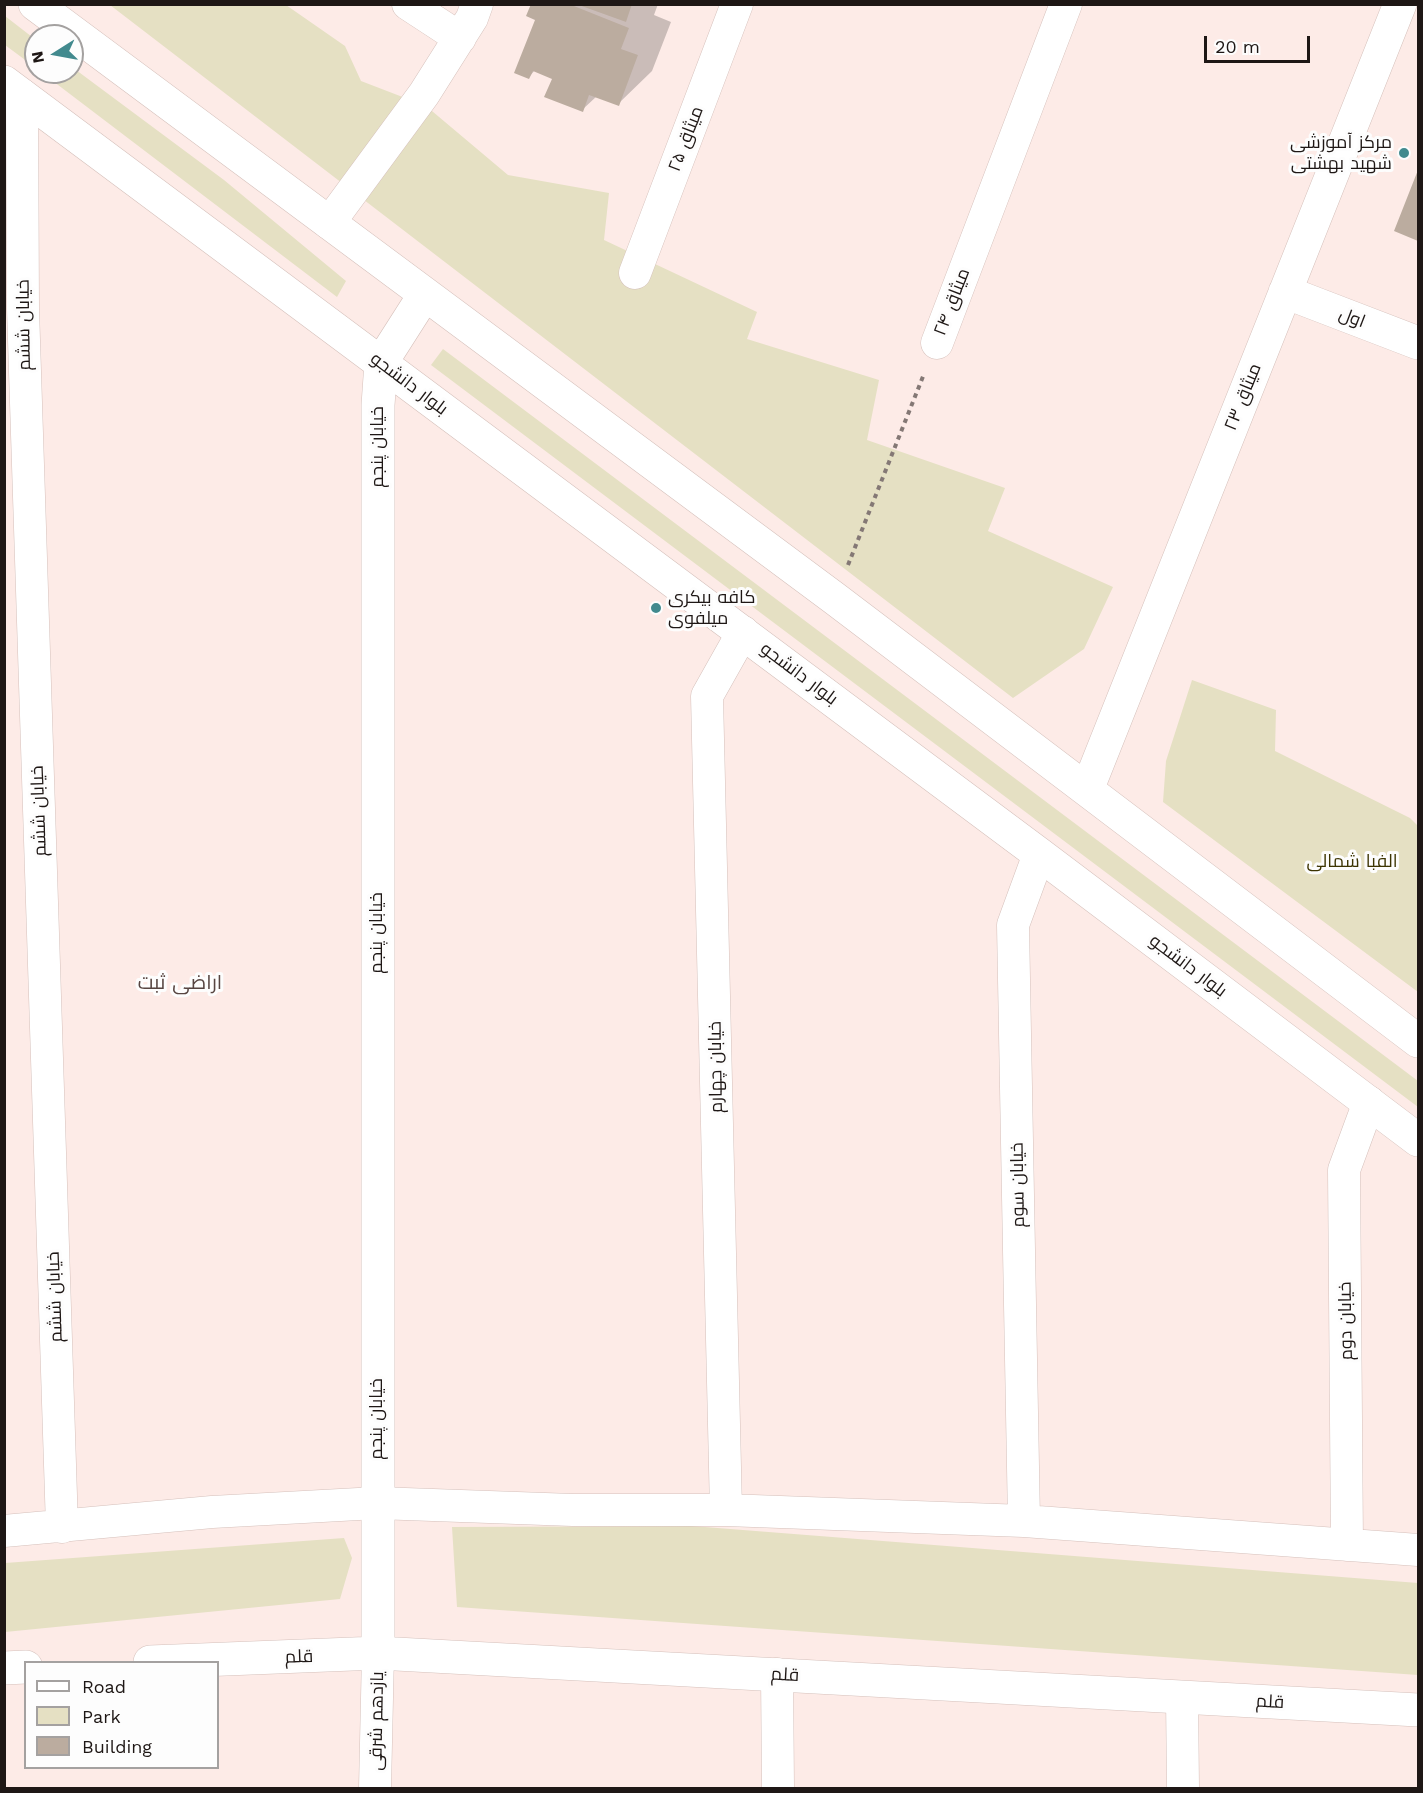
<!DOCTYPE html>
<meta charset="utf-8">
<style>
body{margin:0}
#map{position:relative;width:1423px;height:1793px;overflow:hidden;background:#fdebe7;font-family:"Work Sans",sans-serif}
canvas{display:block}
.frame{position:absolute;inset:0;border:6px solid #1e1715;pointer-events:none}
.legend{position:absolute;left:24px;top:1661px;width:195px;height:108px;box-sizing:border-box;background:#fdfdfd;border:2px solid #a4a1a0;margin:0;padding:8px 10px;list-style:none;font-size:18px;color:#1e1715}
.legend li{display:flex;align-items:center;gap:12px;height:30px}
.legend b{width:30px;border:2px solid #a4a1a0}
.north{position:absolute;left:24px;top:24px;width:60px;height:60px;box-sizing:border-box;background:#fdfdfd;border:2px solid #a4a1a0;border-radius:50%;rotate:259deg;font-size:16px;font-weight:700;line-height:24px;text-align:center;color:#1e1715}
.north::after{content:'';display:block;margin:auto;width:21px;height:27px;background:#428a8e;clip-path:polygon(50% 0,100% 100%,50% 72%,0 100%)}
.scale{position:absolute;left:1204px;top:36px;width:106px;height:27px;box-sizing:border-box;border:3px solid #1e1715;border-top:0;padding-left:8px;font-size:18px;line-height:21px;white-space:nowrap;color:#1e1715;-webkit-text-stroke:4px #fdfdfd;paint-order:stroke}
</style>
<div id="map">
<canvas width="1423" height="1793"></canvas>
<div class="frame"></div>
<ul class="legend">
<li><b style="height:8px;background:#fff"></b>Road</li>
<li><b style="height:16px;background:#e5e0c3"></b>Park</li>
<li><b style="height:16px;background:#bbac9f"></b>Building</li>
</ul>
<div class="north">N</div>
<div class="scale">20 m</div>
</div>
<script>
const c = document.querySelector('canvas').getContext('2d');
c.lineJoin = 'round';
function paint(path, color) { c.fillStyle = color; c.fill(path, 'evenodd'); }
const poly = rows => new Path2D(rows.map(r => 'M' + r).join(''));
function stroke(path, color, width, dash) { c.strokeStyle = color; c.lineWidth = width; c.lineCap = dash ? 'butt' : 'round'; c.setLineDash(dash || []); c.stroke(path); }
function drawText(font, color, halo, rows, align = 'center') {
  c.font = font + ' "Work Sans",Cairo,sans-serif'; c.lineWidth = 6; c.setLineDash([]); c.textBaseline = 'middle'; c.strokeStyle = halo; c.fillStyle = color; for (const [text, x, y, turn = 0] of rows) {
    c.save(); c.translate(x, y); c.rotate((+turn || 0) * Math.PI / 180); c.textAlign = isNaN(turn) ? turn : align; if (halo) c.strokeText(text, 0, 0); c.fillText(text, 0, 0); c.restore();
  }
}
const green = poly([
 [110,5,286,5,345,46,361,81,426,106,508,175,609,193,604,240,757,312,747,339,879,380,867,440,1005,488,988,531,1113,587,1084,649,1013,698],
 [5,16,36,40,36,68,5,45],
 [72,67,224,180,346,281,337,297,41,72,72,72],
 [443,349,1418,1081,1418,1107,431,365],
 [1192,680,1276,710,1275,751,1410,818,1418,826,1418,992,1163,802,1166,761],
 [692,1526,1418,1583,1418,1675,457,1607,452,1527],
 [344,1538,352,1558,340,1599,5,1632,5,1563]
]);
const shadow = poly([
 [532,4,658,4,654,15,671,22,652,71,618,104,597,96,582,110,554,78,535,70,529,77,537,19],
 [1418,173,1418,239,1396,230]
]);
const building = poly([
 [531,4,569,4,629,28,621,49,638,55,619,106,589,95,583,112,544,97,552,79,533,71,529,79,514,73,535,20,526,16],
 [576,4,632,4,626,22],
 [1418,170,1418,241,1394,231]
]);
const path = poly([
 [848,565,924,374]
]);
const street = poly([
 [408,4,460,38],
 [22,95,23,309,62,1527],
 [329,223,424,94,472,18,477,4],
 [635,273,737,4],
 [937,343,1066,4],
 [726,1510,707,696,743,632],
 [1024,1521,1013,925,1039,854],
 [4,1531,212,1512,377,1503,573,1510,726,1510,1024,1521,1418,1550],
 [1347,1545,1344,1170,1369,1102],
 [777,1674,778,1788],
 [1182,1697,1183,1788],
 [375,1788,378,1653]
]);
const secondary = poly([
 [35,4,834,598,1418,1041],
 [4,82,1039,854,1418,1140],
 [1285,292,1418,343],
 [1087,790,1400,4],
 [378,1653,378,405,381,363,425,294],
 [150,1662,378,1653,1418,1710],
 [4,1668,26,1667]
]);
const markers = [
 [1404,153,6,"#428a8e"],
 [656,608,6,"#428a8e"]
];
const streetNames = [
 ["میثاق ۲۵",686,139,-69],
 ["میثاق ۲۴",952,302,-69],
 ["اول",1352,318,21],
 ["خیابان ششم",24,325,-91],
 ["بلوار دانشجو",409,384,37],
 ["میثاق ۲۳",1243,397,-68],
 ["خیابان پنجم",378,447,-90],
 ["بلوار دانشجو",799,674,37],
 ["خیابان ششم",39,811,-92],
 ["خیابان پنجم",377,933,-90],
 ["بلوار دانشجو",1188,966,37],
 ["خیابان چهارم",716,1067,-91],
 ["خیابان سوم",1018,1185,-91],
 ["خیابان ششم",55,1297,-92],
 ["خیابان دوم",1346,1321,-91],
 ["خیابان پنجم",377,1419,-90],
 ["قلم",299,1657,-2],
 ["قلم",785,1675,3],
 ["قلم",1270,1702,3],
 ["یازدهم شرقی",377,1721,-89]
];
const poiNames = [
 ["مرکز آموزشی",1392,143],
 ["شهید بهشتی",1392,164],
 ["کافه بیکری",668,598,"left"],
 ["میلفوی",668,619,"left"]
];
const parkNames = [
 ["الفبا شمالی",1352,862]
];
const neighbourhoodNames = [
 ["اراضی ثبت",180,983]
];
paint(green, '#e5e0c3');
paint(shadow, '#0003');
paint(building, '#bbac9f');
stroke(street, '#d5c0bb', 33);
stroke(secondary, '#d5c0bb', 34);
stroke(path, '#847875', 4, [4.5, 4.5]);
stroke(street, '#fff', 32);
stroke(secondary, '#fff', 33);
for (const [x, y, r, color] of markers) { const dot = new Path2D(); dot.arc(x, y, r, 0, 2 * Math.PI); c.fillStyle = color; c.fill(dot); stroke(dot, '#fdfdfd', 2); }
drawText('18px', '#1e1715', '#fdfdfd', streetNames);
drawText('18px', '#1e1715', '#fdfdfd', poiNames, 'right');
drawText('18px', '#3c3402', '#fdfdfd', parkNames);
drawText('20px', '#574541', '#fdfdfd', neighbourhoodNames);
</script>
